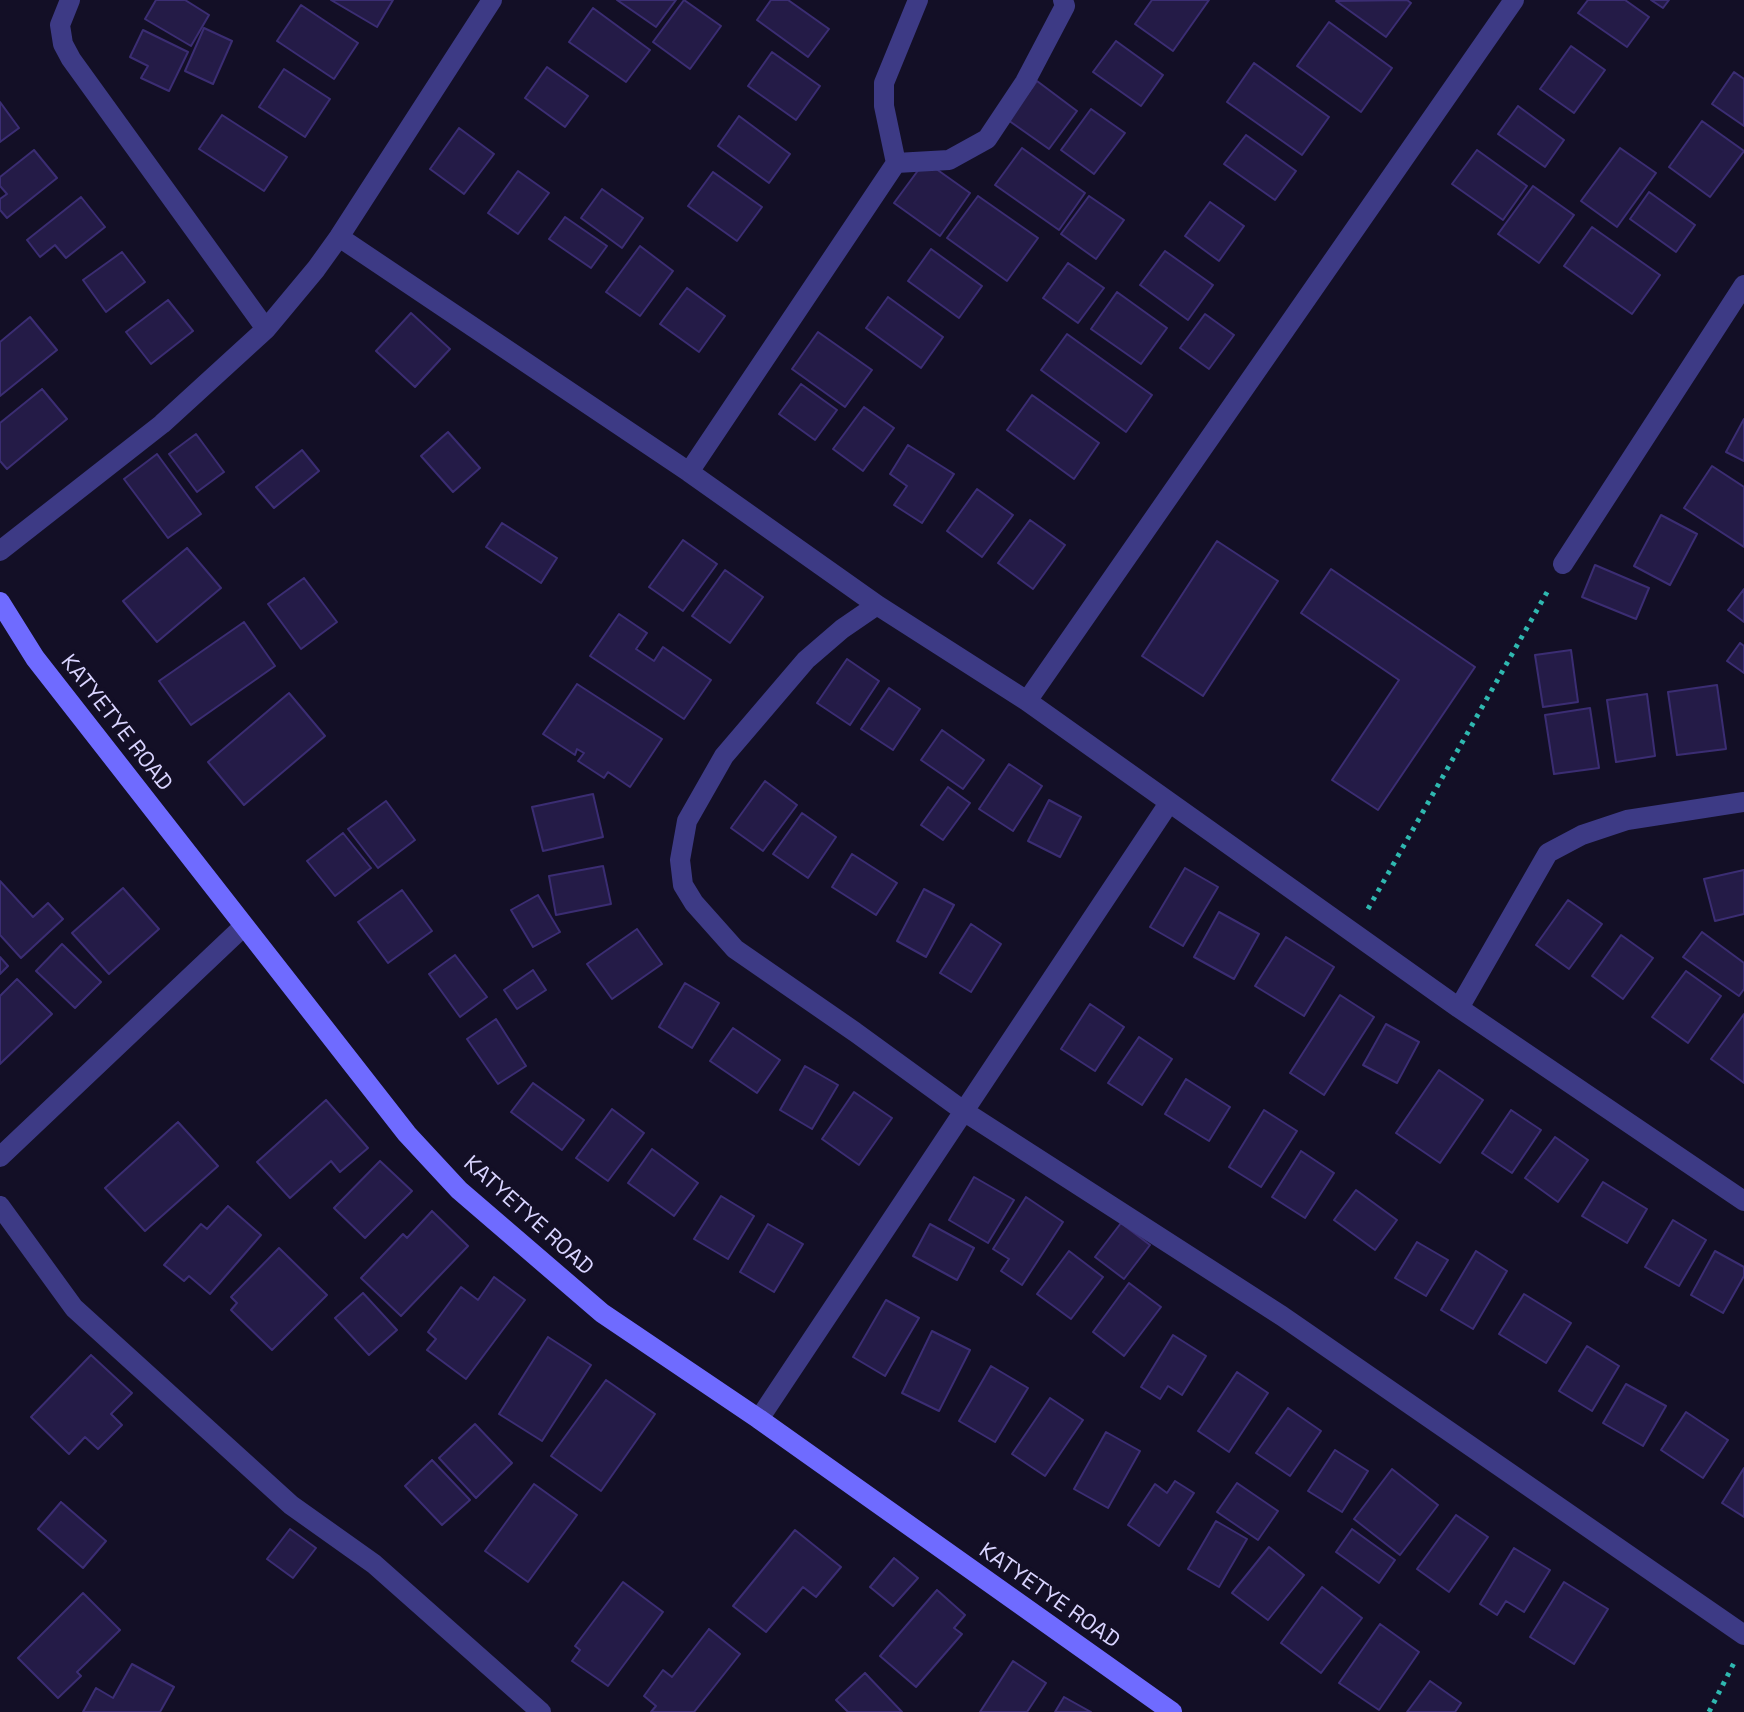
<!DOCTYPE html>
<style>
body{margin:0}
canvas{display:block;background:#130f26}
</style>
<canvas width="1744" height="1712"></canvas>
<script>
const c = document.querySelector('canvas').getContext('2d');
c.lineJoin = 'round';
function paint(path, color) { c.fillStyle = color; c.fill(path, 'evenodd'); }
const poly = rows => new Path2D(rows.map(r => 'M' + r).join(''));
function stroke(path, color, width, dash) { c.strokeStyle = color; c.lineWidth = width; c.lineCap = dash ? 'butt' : 'round'; c.setLineDash(dash || []); c.stroke(path); }
function drawText(font, color, halo, rows, align = 'center') {
  c.font = font + ' "Space Grotesk",sans-serif'; c.lineWidth = 8; c.setLineDash([]); c.textBaseline = 'middle'; c.strokeStyle = halo; c.fillStyle = color; for (const [text, x, y, turn = 0] of rows) {
    c.save(); c.translate(x, y); c.rotate((+turn || 0) * Math.PI / 180); c.textAlign = isNaN(turn) ? turn : align; if (halo) c.strokeText(text, 0, 0); c.fillText(text, 0, 0); c.restore();
  }
}
const building = poly([
 [156,0,185,0,209,15,191,46,145,19,156,0],
 [331,0,393,0,377,27,331,0],
 [617,0,676,0,656,27,617,0],
 [684,0,721,26,690,69,653,42,684,0],
 [771,0,788,0,829,29,808,57,757,20,771,0],
 [1152,0,1209,0,1173,51,1135,24,1152,0],
 [1407,0,1411,3,1386,37,1336,1,1407,0],
 [1588,0,1625,0,1649,17,1627,47,1578,13,1588,0],
 [1651,0,1669,0,1663,8,1651,0],
 [301,5,358,43,334,79,277,41,301,5],
 [593,8,650,50,626,82,569,42,593,8],
 [1329,22,1392,68,1361,112,1297,66,1329,22],
 [204,28,232,41,213,84,185,71,204,28],
 [143,30,188,52,169,91,141,78,148,66,130,57,143,30],
 [1116,41,1163,75,1141,106,1093,72,1116,41],
 [1571,46,1605,70,1574,113,1540,89,1571,46],
 [772,52,820,86,796,120,748,86,772,52],
 [1254,63,1329,117,1302,155,1227,102,1254,63],
 [547,67,588,96,565,127,525,98,547,67],
 [284,69,330,99,305,137,259,107,284,69],
 [1734,72,1744,79,1744,126,1712,104,1734,72],
 [1037,81,1077,111,1049,149,1008,120,1037,81],
 [0,102,19,128,0,142,0,102],
 [1518,106,1564,140,1545,167,1498,134,1518,106],
 [1091,109,1125,133,1094,174,1061,150,1091,109],
 [222,115,287,157,264,191,199,149,222,115],
 [739,116,790,154,769,183,718,146,739,116],
 [1702,121,1744,151,1710,197,1669,167,1702,121],
 [459,128,494,154,464,194,430,169,459,128],
 [1246,135,1296,171,1275,200,1224,164,1246,135],
 [1022,148,1085,193,1059,230,995,185,1022,148],
 [1620,148,1656,173,1617,227,1581,201,1620,148],
 [34,150,57,178,7,218,0,210,0,199,7,194,0,186,0,177,34,150],
 [1477,150,1527,186,1503,220,1452,184,1477,150],
 [925,161,970,193,940,236,894,203,925,161],
 [518,171,549,193,518,234,488,213,518,171],
 [713,172,762,207,737,241,688,206,713,172],
 [1533,186,1574,215,1539,263,1498,234,1533,186],
 [602,189,643,218,622,248,581,218,602,189],
 [1649,192,1695,225,1676,252,1630,219,1649,192],
 [978,196,1038,238,1007,281,947,238,978,196],
 [1089,196,1124,220,1096,259,1061,234,1089,196],
 [81,197,105,227,66,258,55,245,40,257,27,240,81,197],
 [1210,202,1244,226,1219,261,1185,236,1210,202],
 [565,217,607,246,591,268,549,239,565,217],
 [1592,227,1660,275,1632,314,1564,266,1592,227],
 [640,246,673,271,640,316,606,292,640,246],
 [931,249,982,286,959,318,908,281,931,249],
 [1165,251,1213,285,1188,320,1140,285,1165,251],
 [122,252,145,282,106,312,83,280,122,252],
 [1068,263,1104,288,1078,323,1043,298,1068,263],
 [687,288,725,316,699,352,660,324,687,288],
 [1117,292,1167,328,1141,364,1091,329,1117,292],
 [888,297,943,337,921,368,866,328,888,297],
 [168,300,193,331,151,364,126,332,168,300],
 [411,313,450,349,415,387,376,351,411,313],
 [1205,314,1234,335,1209,369,1180,348,1205,314],
 [30,317,57,350,0,396,0,342,30,317],
 [818,332,872,370,845,407,792,369,818,332],
 [1067,334,1152,395,1126,432,1041,370,1067,334],
 [801,384,837,410,815,440,779,414,801,384],
 [42,389,67,419,7,469,0,461,0,423,42,389],
 [1032,395,1099,443,1074,479,1007,430,1032,395],
 [864,407,894,428,863,471,833,449,864,407],
 [1744,419,1744,461,1726,452,1744,419],
 [448,432,480,468,453,492,421,456,448,432],
 [196,434,224,472,197,492,169,454,196,434],
 [908,445,954,474,922,523,894,505,907,486,890,474,908,445],
 [302,450,319,471,274,508,256,487,302,450],
 [157,454,201,514,168,538,124,479,157,454],
 [1712,466,1744,487,1744,547,1684,508,1712,466],
 [977,489,1013,515,982,557,947,531,977,489],
 [1661,515,1697,534,1670,585,1634,566,1661,515],
 [1030,520,1065,545,1033,589,998,563,1030,520],
 [502,523,557,558,541,583,486,547,502,523],
 [683,540,717,564,683,611,649,587,683,540],
 [1217,541,1278,581,1203,696,1142,656,1217,541],
 [187,548,221,588,157,642,123,601,187,548],
 [1595,565,1649,588,1636,619,1582,597,1595,565],
 [1331,569,1475,667,1378,810,1332,780,1399,680,1301,613,1331,569],
 [725,570,763,597,730,643,692,616,725,570],
 [304,578,337,622,301,649,268,604,304,578],
 [1744,589,1744,622,1728,610,1744,589],
 [619,614,647,633,636,649,654,661,663,647,711,680,684,719,590,656,619,614],
 [244,622,275,666,191,725,159,681,244,622],
 [1740,643,1744,646,1744,673,1727,661,1740,643],
 [1571,650,1578,702,1543,707,1535,655,1571,650],
 [847,659,879,681,850,725,817,703,847,659],
 [577,684,662,739,630,787,608,772,604,778,578,761,584,753,577,749,575,755,543,734,577,684],
 [1717,685,1726,749,1677,755,1668,692,1717,685],
 [889,688,920,709,893,750,861,729,889,688],
 [289,693,325,736,244,805,208,762,289,693],
 [1647,694,1655,756,1616,762,1607,700,1647,694],
 [1590,708,1599,768,1554,774,1545,715,1590,708],
 [942,730,984,760,963,789,921,760,942,730],
 [1009,764,1042,786,1013,831,979,809,1009,764],
 [765,781,797,805,763,851,731,828,765,781],
 [948,787,970,803,943,840,921,825,948,787],
 [593,794,603,837,543,851,532,807,593,794],
 [1049,800,1081,817,1060,857,1028,841,1049,800],
 [386,801,415,840,378,868,348,829,386,801],
 [802,813,836,837,808,878,773,854,802,813],
 [343,833,371,868,335,896,307,861,343,833],
 [852,854,897,883,876,915,832,887,852,854],
 [603,866,611,904,556,915,549,876,603,866],
 [1185,868,1218,887,1183,946,1150,927,1185,868],
 [1744,870,1744,914,1715,921,1704,879,1744,870],
 [0,881,33,917,48,903,63,919,21,958,0,935,0,881],
 [123,888,159,929,109,974,72,933,123,888],
 [924,889,954,905,926,957,897,941,924,889],
 [402,890,432,931,388,963,358,922,402,890],
 [538,895,560,932,533,947,511,910,538,895],
 [1568,900,1602,924,1569,969,1536,945,1568,900],
 [1219,912,1259,934,1234,979,1194,957,1219,912],
 [971,924,1001,944,971,992,940,973,971,924],
 [637,929,662,964,612,999,587,964,637,929],
 [1702,932,1744,963,1744,989,1739,996,1683,957,1702,932],
 [1621,935,1653,958,1623,999,1592,976,1621,935],
 [1286,937,1334,967,1304,1016,1255,986,1286,937],
 [62,944,101,982,75,1008,36,971,62,944],
 [455,955,487,997,460,1017,429,974,455,955],
 [0,957,8,966,0,974,0,957],
 [533,970,546,990,517,1009,504,990,533,970],
 [1686,971,1721,996,1688,1043,1652,1017,1686,971],
 [17,979,52,1014,0,1064,0,996,17,979],
 [685,983,719,1003,692,1048,659,1027,685,983],
 [1340,995,1374,1017,1324,1095,1290,1073,1340,995],
 [1090,1004,1124,1027,1095,1071,1061,1049,1090,1004],
 [1744,1014,1744,1083,1711,1059,1744,1014],
 [496,1019,526,1066,498,1084,467,1039,496,1019],
 [1386,1024,1419,1042,1397,1083,1363,1065,1386,1024],
 [733,1028,780,1060,757,1093,710,1061,733,1028],
 [1139,1037,1172,1059,1142,1105,1108,1083,1139,1037],
 [805,1066,838,1085,812,1129,780,1110,805,1066],
 [1439,1070,1483,1100,1440,1163,1396,1133,1439,1070],
 [1186,1079,1230,1107,1209,1141,1165,1114,1186,1079],
 [533,1083,584,1120,562,1150,511,1112,533,1083],
 [854,1092,892,1118,859,1165,822,1139,854,1092],
 [326,1100,368,1148,340,1172,331,1161,290,1198,257,1162,326,1100],
 [612,1109,644,1133,608,1181,576,1158,612,1109],
 [1264,1110,1297,1131,1261,1187,1229,1167,1264,1110],
 [1511,1110,1541,1130,1512,1173,1482,1153,1511,1110],
 [178,1122,218,1166,145,1231,105,1188,178,1122],
 [1555,1137,1588,1160,1558,1202,1525,1178,1555,1137],
 [652,1149,698,1183,674,1216,628,1183,652,1149],
 [1301,1151,1334,1173,1305,1218,1272,1197,1301,1151],
 [380,1161,412,1191,365,1238,334,1208,380,1161],
 [974,1177,1014,1200,988,1243,949,1220,974,1177],
 [1603,1182,1647,1209,1627,1243,1582,1216,1603,1182],
 [1356,1190,1397,1220,1375,1250,1334,1220,1356,1190],
 [721,1196,754,1216,728,1259,694,1239,721,1196],
 [1026,1197,1063,1222,1022,1285,1001,1271,1009,1259,993,1249,1026,1197],
 [228,1206,261,1235,210,1294,189,1276,184,1281,164,1265,201,1224,207,1229,228,1206],
 [432,1211,468,1246,401,1316,361,1278,403,1234,407,1238,432,1211],
 [1673,1220,1706,1240,1679,1286,1645,1267,1673,1220],
 [1121,1223,1150,1245,1124,1279,1095,1257,1121,1223],
 [768,1224,803,1244,774,1292,740,1272,768,1224],
 [930,1224,974,1248,957,1280,913,1256,930,1224],
 [1417,1242,1448,1260,1426,1296,1395,1278,1417,1242],
 [279,1248,327,1295,272,1350,231,1310,237,1303,231,1297,279,1248],
 [1069,1251,1103,1277,1071,1319,1037,1294,1069,1251],
 [1476,1251,1507,1271,1473,1329,1441,1310,1476,1251],
 [1715,1251,1744,1267,1744,1276,1723,1313,1691,1295,1715,1251],
 [494,1277,525,1300,466,1379,427,1350,436,1339,428,1332,461,1287,478,1300,494,1277],
 [1129,1283,1161,1307,1124,1356,1093,1332,1129,1283],
 [363,1293,397,1330,369,1355,335,1318,363,1293],
 [1524,1294,1571,1323,1546,1363,1499,1334,1524,1294],
 [886,1300,919,1318,885,1376,853,1357,886,1300],
 [932,1331,970,1350,939,1411,902,1393,932,1331],
 [1173,1335,1206,1356,1182,1395,1168,1386,1160,1399,1141,1387,1173,1335],
 [548,1337,591,1365,542,1441,499,1414,548,1337],
 [1587,1346,1619,1366,1592,1411,1559,1391,1587,1346],
 [91,1355,132,1393,111,1414,122,1425,98,1449,85,1437,69,1454,31,1417,91,1355],
 [991,1366,1028,1388,995,1442,959,1421,991,1366],
 [1237,1372,1268,1393,1229,1452,1198,1431,1237,1372],
 [606,1380,655,1414,601,1491,551,1456,606,1380],
 [1626,1384,1666,1406,1643,1446,1603,1423,1626,1384],
 [1050,1398,1083,1420,1045,1476,1012,1454,1050,1398],
 [1288,1408,1321,1431,1290,1476,1256,1453,1288,1408],
 [1686,1412,1728,1440,1703,1478,1661,1450,1686,1412],
 [475,1424,512,1463,476,1498,439,1458,475,1424],
 [1106,1432,1140,1451,1108,1508,1074,1489,1106,1432],
 [1335,1450,1368,1471,1342,1512,1308,1491,1335,1450],
 [432,1460,470,1500,442,1525,405,1486,432,1460],
 [1744,1468,1744,1517,1722,1503,1744,1468],
 [1392,1469,1438,1505,1400,1555,1354,1519,1392,1469],
 [1175,1481,1194,1493,1159,1546,1128,1525,1155,1484,1167,1493,1175,1481],
 [1237,1483,1278,1511,1258,1540,1217,1512,1237,1483],
 [534,1484,577,1515,528,1582,485,1551,534,1484],
 [61,1502,106,1541,83,1568,38,1529,61,1502],
 [1456,1515,1488,1537,1449,1592,1417,1569,1456,1515],
 [1216,1521,1247,1539,1219,1587,1188,1569,1216,1521],
 [290,1529,316,1548,293,1578,267,1559,290,1529],
 [1352,1529,1395,1560,1379,1583,1336,1552,1352,1529],
 [795,1530,841,1567,816,1597,803,1587,766,1632,733,1606,795,1530],
 [1269,1547,1304,1575,1268,1620,1232,1593,1269,1547],
 [1514,1548,1550,1570,1524,1612,1506,1601,1497,1615,1480,1604,1514,1548],
 [894,1558,918,1578,893,1606,870,1587,894,1558],
 [623,1582,663,1612,608,1686,572,1661,580,1650,575,1646,623,1582],
 [1564,1582,1608,1609,1574,1664,1530,1637,1564,1582],
 [1322,1587,1362,1618,1321,1673,1281,1643,1322,1587],
 [937,1590,965,1615,954,1628,962,1634,916,1687,880,1656,937,1590],
 [83,1593,120,1630,77,1672,81,1676,58,1698,18,1658,83,1593],
 [1380,1624,1419,1652,1379,1710,1339,1683,1380,1624],
 [709,1629,740,1654,694,1712,651,1712,656,1706,644,1696,663,1670,672,1677,709,1629],
 [1013,1661,1046,1683,1027,1712,980,1712,1013,1661],
 [132,1664,174,1687,160,1712,83,1712,96,1688,113,1698,132,1664],
 [865,1673,902,1712,848,1712,836,1700,865,1673],
 [1430,1681,1461,1703,1455,1712,1407,1712,1430,1681],
 [1064,1697,1091,1712,1055,1712,1064,1697]
]);
const path = poly([
 [1368,909,1550,587],
 [1709,1712,1736,1659]
]);
const street = poly([
 [70,0,60,25,63,44,71,59,266,329],
 [896,163,949,160,987,139,1025,82,1065,6,1063,0],
 [339,237,689,472,877,605,1027,701,1459,1008,1744,1201],
 [689,472,896,163,884,106,884,83,918,0],
 [0,551,162,424,266,329,316,269,339,237,492,0],
 [1563,564,1744,285],
 [877,605,842,629,806,660,724,756,687,821,680,860,683,885,694,903,735,949,855,1032,965,1112,1282,1316,1744,1635],
 [1027,701,1514,0],
 [1459,1008,1548,853,1582,835,1627,820,1744,802],
 [0,1157,244,926],
 [0,1206,74,1308,291,1505,374,1564,541,1712],
 [759,1419,1169,803]
]);
const secondary = poly([
 [0,602,35,658,407,1134,459,1190,602,1313,759,1419,1172,1712]
]);
const streetNames = [
 ["KATYETYE ROAD",116,723,52],
 ["KATYETYE ROAD",528,1216,42],
 ["KATYETYE ROAD",1049,1596,35]
];
paint(building, '#241b47');
stroke(building, '#3b2d73', 2);
stroke(path, '#2fb8b0', 5, [4, 6]);
stroke(street, '#3d3a85', 20);
stroke(secondary, '#6f6bff', 20);
drawText('22px', '#d9d4ff', '#130f26', streetNames);
</script>
